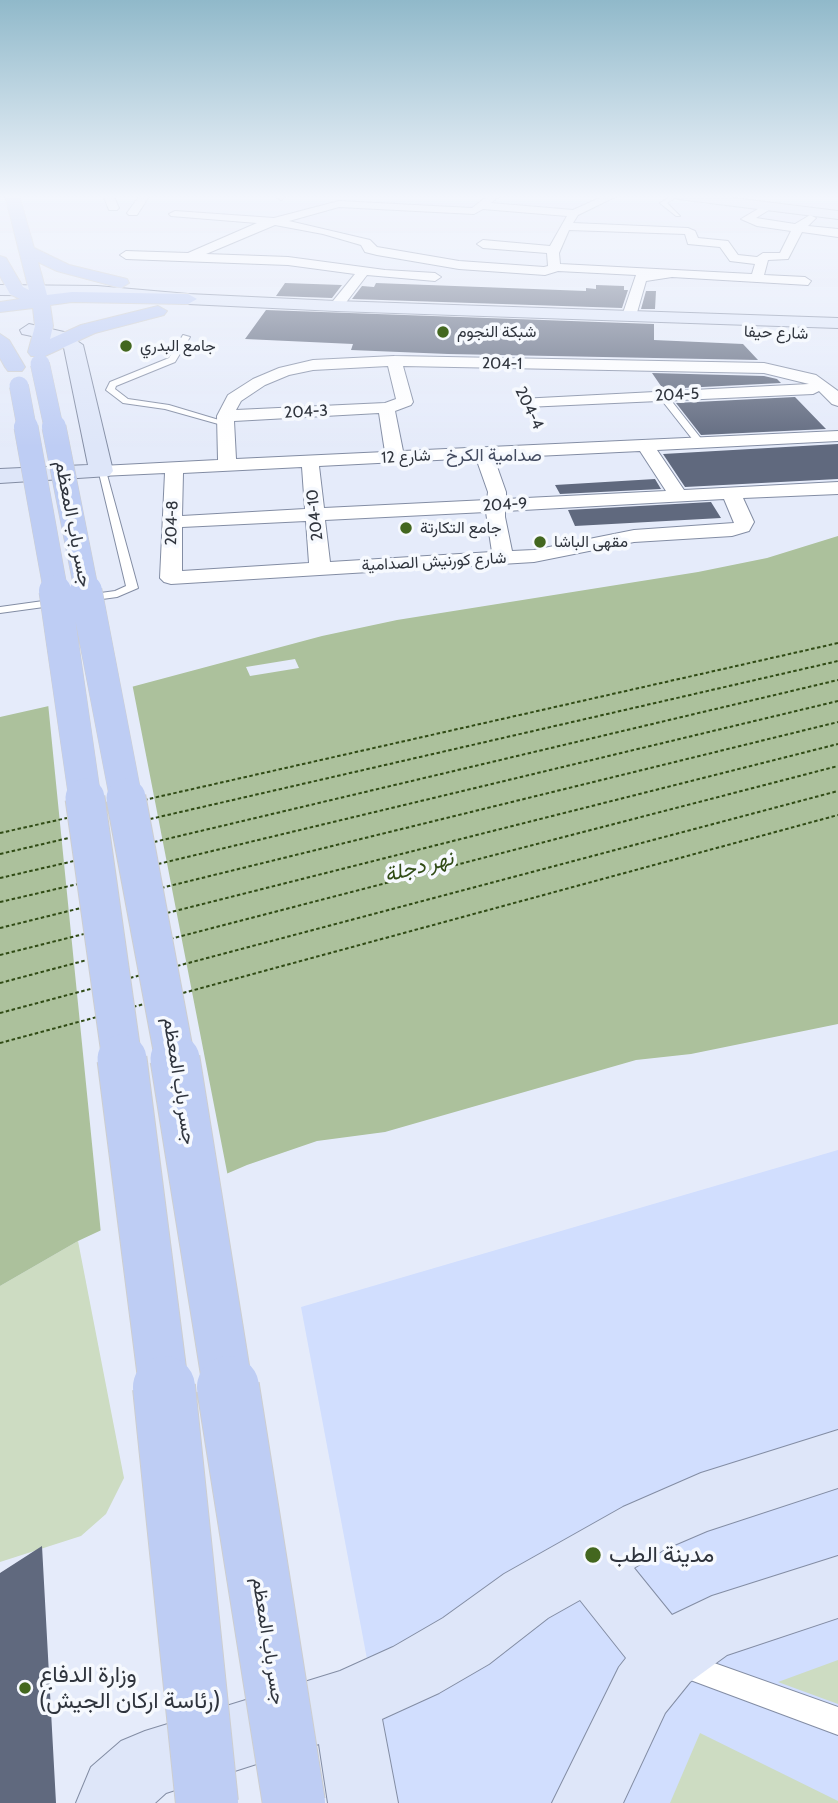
<!DOCTYPE html>
<meta charset="utf-8">
<style>
body{margin:0}
canvas{display:block;background:#e5ebfa}
</style>
<canvas width="838" height="1803"></canvas>
<script>
const c = document.querySelector('canvas').getContext('2d');
c.lineJoin = 'round';
function paint(path, color) { c.fillStyle = color; c.fill(path, 'evenodd'); }
const poly = rows => new Path2D(rows.map(r => 'M' + r).join(''));
function stroke(path, color, width, dash) { c.strokeStyle = color; c.lineWidth = width; c.lineCap = dash ? 'butt' : 'round'; c.setLineDash(dash || []); c.stroke(path); }
function drawText(font, color, halo, rows, align = 'center') {
  c.font = font + ' Cabin,Vazirmatn,sans-serif'; c.lineWidth = 7; c.setLineDash([]); c.textBaseline = 'middle'; c.strokeStyle = halo; c.fillStyle = color; for (const [text, x, y, turn = 0] of rows) {
    c.save(); c.translate(x, y); c.rotate((+turn || 0) * Math.PI / 180); c.textAlign = isNaN(turn) ? turn : align; if (halo) c.strokeText(text, 0, 0); c.fillText(text, 0, 0); c.restore();
  }
}
const built = poly([
 [838,1150,838,1803,394,1803,301,1307]
]);
const green = poly([
 [78,1241,124,1478,106,1514,81,1536,0,1562,0,1286],
 [838,1660,838,1704,778,1682],
 [700,1733,838,1801,838,1803,670,1803]
]);
const water = poly([
 [838,536,838,1024,691,1054,636,1060,385,1132,317,1141,247,1165,168,1199,78,1241,0,1286,0,717,120,690,322,636,397,620,698,572,767,558]
]);
const pier = poly([
 [295,659,299,668,250,676,246,667],
 [132,683,228,1177,101,1234,48,703]
]);
const ferry = poly([
 [144,800,838,643],
 [150,819,838,661],
 [0,833,67,818],
 [154,842,838,680],
 [0,854,73,837],
 [158,864,838,701],
 [0,878,74,861],
 [161,888,838,722],
 [0,902,78,884],
 [167,913,838,744],
 [0,928,81,908],
 [170,939,838,766],
 [0,955,84,934],
 [177,966,838,791],
 [130,978,141,975],
 [0,983,87,960],
 [183,993,838,815],
 [133,1007,144,1004],
 [0,1013,94,988],
 [0,1043,97,1017]
]);
const building = poly([
 [285,283,342,285,332,298,276,296],
 [376,283,586,291,586,288,596,289,596,285,624,286,624,290,628,290,622,308,352,299,362,286,374,287],
 [646,291,656,291,655,309,641,309],
 [266,310,654,324,654,340,743,344,758,360,448,354,351,350,353,344,245,339],
 [652,373,764,376,777,379,781,383,663,389],
 [795,397,826,429,701,435,676,403],
 [838,444,838,479,685,487,663,454],
 [655,479,661,489,560,494,555,485],
 [711,502,721,518,575,526,568,510],
 [42,1546,56,1803,0,1803,0,1573]
]);
const lane = poly([
 [673,195,680,195,667,203,680,216,676,216,660,203,673,195],
 [183,335,190,337,175,362,116,386,115,389,128,399,169,405,229,423,229,427,165,409,123,403,106,390,110,382,169,358,183,335],
 [660,394,666,394,703,441,703,445,697,445,660,398,660,394],
 [98,469,106,471,138,588,117,597,0,613,0,607,115,591,126,586,98,469],
 [686,1653,838,1707,838,1735,677,1675,673,1666,677,1657,686,1653]
]);
const street = poly([
 [103,195,113,195,119,208,117,210,109,210,103,195],
 [140,195,150,195,137,215,129,215,127,213,140,195],
 [277,195,288,195,281,200,276,197,277,195],
 [489,195,501,195,491,203,573,210,606,195,619,195,578,215,573,223,688,228,695,231,698,238,728,241,738,255,757,257,763,253,780,253,791,231,757,226,741,219,768,203,773,206,772,208,756,218,795,224,810,215,816,218,808,226,838,229,838,237,802,232,788,259,768,260,764,275,805,277,811,281,808,285,672,277,646,281,636,316,629,320,622,316,636,275,558,271,545,275,459,269,377,255,365,252,361,245,323,234,275,225,206,254,288,257,385,270,435,273,441,277,435,281,367,275,341,309,336,310,329,306,355,274,288,265,126,259,120,255,126,251,188,253,257,223,171,216,169,214,175,211,274,218,339,201,472,208,489,195],
 [339,207,474,214,483,209,567,216,550,246,483,240,477,244,483,248,547,253,548,266,544,267,459,261,377,247,370,240,289,221,339,207],
 [569,230,685,234,688,244,720,247,730,261,755,264,752,274,560,264,559,253,569,230],
 [394,356,764,363,816,375,838,391,838,406,832,404,819,391,813,394,526,407,520,405,518,402,520,399,809,384,764,373,403,366,413,402,411,405,395,411,403,451,838,431,838,441,657,450,684,490,838,482,838,494,743,498,754,522,749,531,732,536,634,542,534,562,171,584,164,582,160,578,165,473,101,476,92,471,101,466,218,460,217,416,228,395,253,379,279,368,313,360,394,356],
 [388,366,396,399,385,403,236,410,241,401,265,385,289,375,313,370,388,366],
 [379,413,385,452,236,459,234,421,379,413],
 [640,451,666,491,506,499,506,492,494,458,640,451],
 [476,458,488,492,487,500,324,508,319,466,476,458],
 [302,467,305,509,182,516,183,473,302,467],
 [724,499,734,523,634,530,534,550,512,551,505,517,505,511,724,499],
 [486,512,492,552,330,562,325,520,486,512],
 [306,521,309,563,182,571,182,527,306,521]
]);
const secondary = poly([
 [671,195,709,195,838,211,838,219,678,199,671,195],
 [0,285,97,286,188,294,336,301,838,318,838,328,336,311,188,304,97,296,0,295,0,285],
 [29,324,64,332,83,345,113,471,109,476,0,483,0,469,88,465,64,348,51,340,22,334,20,330,29,324],
 [838,1430,838,1488,707,1531,665,1549,634,1568,672,1615,712,1596,838,1556,838,1618,727,1655,690,1682,665,1713,623,1803,552,1803,619,1667,626,1658,580,1600,548,1618,489,1664,439,1693,382,1719,398,1803,328,1803,319,1744,166,1793,155,1803,76,1803,91,1767,121,1741,145,1731,340,1671,393,1647,443,1618,504,1574,623,1507,701,1473,838,1430]
]);
const primary = poly([
 [5,195,19,195,34,248,69,265,127,279,129,283,121,288,57,271,38,262,47,295,72,292,188,294,197,299,188,304,72,302,50,305,53,326,50,339,81,325,158,306,167,311,164,315,95,333,45,356,31,356,28,352,35,326,33,308,0,312,0,302,20,299,10,294,0,276,0,256,6,258,23,287,29,290,5,195],
 [0,334,9,340,25,367,22,371,8,371,5,367,0,358,0,334]
]);
const primaryBridgeFar5 = poly([
 [40,364,54,429],
 [19,386,27,429]
]);
const primaryBridgeFar4 = poly([
 [26,427,56,593],
 [54,427,87,593]
]);
const primaryBridgeFar3 = poly([
 [55,591,85,799],
 [86,591,126,799]
]);
const primaryBridgeFar2 = poly([
 [85,798,122,1060],
 [126,798,175,1060]
]);
const primaryBridgeFar1 = poly([
 [122,1059,164,1389],
 [175,1059,228,1389]
]);
const primaryBridge = poly([
 [164,1387,207,1803],
 [228,1387,294,1803]
]);
const markers = [
 [443,332,7,"#43671f"],
 [126,346,7,"#43671f"],
 [406,528,7,"#43671f"],
 [540,542,7,"#43671f"],
 [593,1555,9,"#43671f"],
 [25,1688,7,"#43671f"]
];
const farPoinames = [
 ["شبكة النجوم",457,332],
 ["جامع البدري",140,346],
 ["جامع التكارتة",420,528],
 ["مقهى الباشا",554,542]
];
const farStreetnames = [
 ["شارع حيفا",776,333,2],
 ["204-1",502,364,1],
 ["204-5",677,395,-3],
 ["204-4",529,408,64],
 ["204-3",306,412,-3],
 ["شارع 12",406,457,-3],
 ["204-9",505,505,-3],
 ["204-10",315,515,-96],
 ["204-8",172,523,-88],
 ["شارع كورنيش الصدامية",434,562,-3]
];
const farNeighbourhoodnames = [
 ["صدامية الكرخ",494,456]
];
const streetNames = [
 ["جسر باب المعظم",73,524,79],
 ["جسر باب المعظم",179,1081,81],
 ["جسر باب المعظم",268,1641,81]
];
const waterNames = [
 ["نهر دجلة",419,867,-15]
];
const nearPoinames = [
 ["مدينة الطب",609,1555],
 ["وزارة الدفاع",39,1675],
 ["(رئاسة اركان الجيش)",39,1701]
];
paint(built, '#d1defe');
paint(green, '#cddcc2');
paint(water, '#acc19c');
paint(pier, '#e5ebfa');
stroke(ferry, '#304b15', 2, [3.5, 2.5]);
paint(building, '#60697e');
stroke(lane, '#838da4', 2);
stroke(street, '#838da4', 2);
stroke(secondary, '#838da4', 2);
stroke(primary, '#cdced0', 2);
paint(lane, '#fff');
paint(street, '#fff');
paint(secondary, '#dee6f9');
paint(primary, '#becdf4');
stroke(primaryBridgeFar5, '#cdced0', 20, []);
stroke(primaryBridgeFar4, '#cdced0', 25, []);
stroke(primaryBridgeFar3, '#cdced0', 33, []);
stroke(primaryBridgeFar2, '#cdced0', 41, []);
stroke(primaryBridgeFar1, '#cdced0', 51, []);
stroke(primaryBridge, '#cdced0', 64, []);
stroke(primaryBridgeFar5, '#becdf4', 19);
stroke(primaryBridgeFar4, '#becdf4', 24);
stroke(primaryBridgeFar3, '#becdf4', 32);
stroke(primaryBridgeFar2, '#becdf4', 39);
stroke(primaryBridgeFar1, '#becdf4', 49);
stroke(primaryBridge, '#becdf4', 62);
const sky = c.createLinearGradient(0, 0, 0, 447);
sky.addColorStop(0, '#90b9ca');
sky.addColorStop(0.44, '#f3f6fd');
sky.addColorStop(1, '#f3f6fd00');
c.fillStyle = sky;
c.fillRect(0, 0, 838, 447);
for (const [x, y, r, color] of markers) { const dot = new Path2D(); dot.arc(x, y, r, 0, 2 * Math.PI); c.fillStyle = color; c.fill(dot); stroke(dot, '#f6f9fe', 2.5); }
drawText('16px', '#2f343d', '#f6f9fe', farPoinames, 'left');
drawText('16px', '#2f343d', '#f6f9fe', farStreetnames);
drawText('18px', '#444c61', '#f6f9fe', farNeighbourhoodnames);
drawText('19px', '#2f343d', '#f6f9fe', streetNames);
drawText('italic 21px', '#304b15', '#f6f9fe', waterNames);
drawText('23px', '#2f343d', '#f6f9fe', nearPoinames, 'left');
</script>
